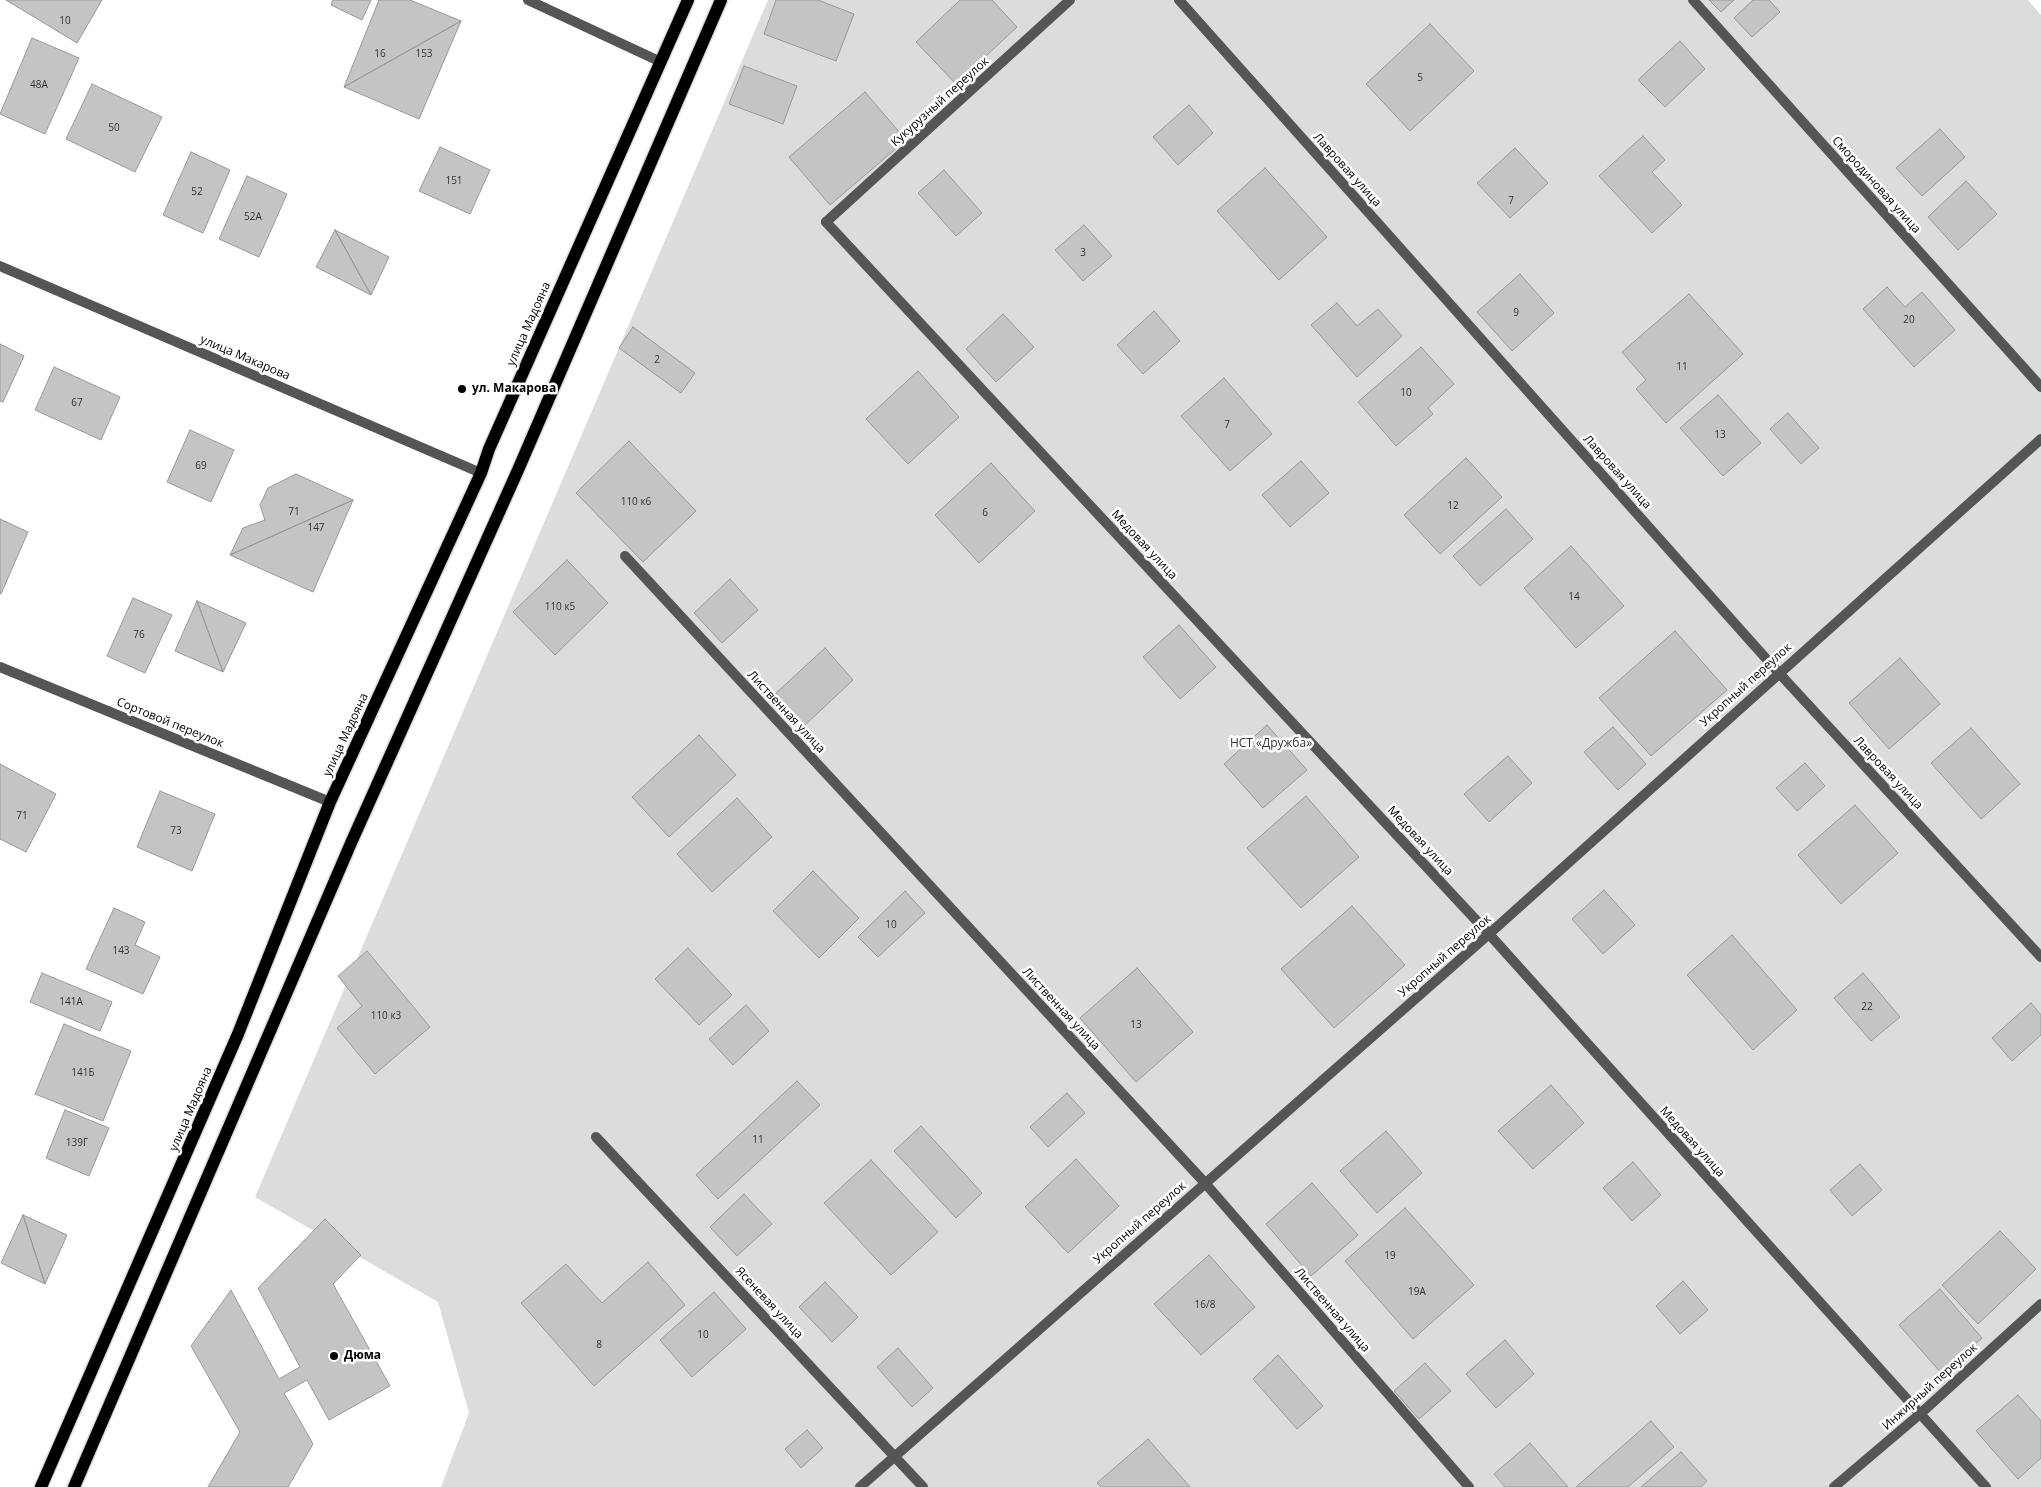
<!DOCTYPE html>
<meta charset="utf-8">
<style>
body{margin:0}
canvas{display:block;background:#fff}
</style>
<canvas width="2041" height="1487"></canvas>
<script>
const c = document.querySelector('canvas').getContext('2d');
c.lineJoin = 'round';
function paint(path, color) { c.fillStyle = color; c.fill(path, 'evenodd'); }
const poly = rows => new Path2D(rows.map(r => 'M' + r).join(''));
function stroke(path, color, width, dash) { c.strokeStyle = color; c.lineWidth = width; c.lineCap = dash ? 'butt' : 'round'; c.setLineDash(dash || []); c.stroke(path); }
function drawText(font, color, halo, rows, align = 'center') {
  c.font = font + ' "Open Sans",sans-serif'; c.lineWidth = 5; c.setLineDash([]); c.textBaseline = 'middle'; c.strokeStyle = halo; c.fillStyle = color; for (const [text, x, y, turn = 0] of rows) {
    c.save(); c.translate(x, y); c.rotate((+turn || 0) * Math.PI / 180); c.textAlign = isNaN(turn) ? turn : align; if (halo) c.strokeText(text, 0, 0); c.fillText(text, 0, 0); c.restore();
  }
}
const green = poly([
 [768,0,2028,0,2041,15,2041,1487,441,1487,469,1413,438,1302,255,1197]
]);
const building = poly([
 [6,0,102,0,77,43,6,0],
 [333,0,371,0,362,20,331,5,333,0],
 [379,0,410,0,461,21,344,87,379,0],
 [776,0,818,0,854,14,836,61,764,34,776,0],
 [960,0,992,0,1017,27,956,84,916,42,960,0],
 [1709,0,1734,0,1721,12,1709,0],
 [1753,0,1769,0,1780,12,1752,37,1734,18,1753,0],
 [461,21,419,119,344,87,461,21],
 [1430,24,1474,71,1410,131,1366,84,1430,24],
 [32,38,79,58,45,134,0,114,32,38],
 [1680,41,1705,69,1665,107,1638,80,1680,41],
 [744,66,797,86,783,124,729,104,744,66],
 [92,84,162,117,135,172,66,139,92,84],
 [865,92,906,140,830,205,789,157,865,92],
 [1189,105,1213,133,1178,165,1153,137,1189,105],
 [1940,129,1965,157,1922,196,1896,168,1940,129],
 [1643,136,1665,160,1652,172,1682,205,1652,233,1599,176,1643,136],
 [440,147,490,170,470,214,419,191,440,147],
 [1515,148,1548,183,1510,218,1477,183,1515,148],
 [191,152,230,170,203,233,163,215,191,152],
 [1265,168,1327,237,1279,280,1217,211,1265,168],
 [944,170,982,213,956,236,918,193,944,170],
 [247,176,287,194,259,257,219,239,247,176],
 [1966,181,1997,214,1958,250,1928,217,1966,181],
 [1084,225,1112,256,1083,281,1055,250,1084,225],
 [335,230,389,257,371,295,335,230],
 [335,230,371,295,316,267,335,230],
 [1520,274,1554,313,1512,351,1477,312,1520,274],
 [1887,287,1905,307,1922,292,1955,330,1914,367,1863,309,1887,287],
 [1689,294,1743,354,1666,423,1636,389,1646,380,1622,352,1689,294],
 [1337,303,1357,326,1378,309,1402,336,1357,377,1311,325,1337,303],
 [1154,311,1180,341,1143,374,1117,345,1154,311],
 [1003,314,1034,347,996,382,966,349,1003,314],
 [633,327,695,373,681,393,619,348,633,327],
 [0,344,24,356,3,402,0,401,0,344],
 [1421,347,1454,384,1428,408,1433,414,1396,446,1358,402,1421,347],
 [54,367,120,397,101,440,35,410,54,367],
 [918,371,959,417,908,464,866,419,918,371],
 [1224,378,1272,434,1230,471,1181,416,1224,378],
 [1718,395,1761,443,1723,476,1680,428,1718,395],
 [1788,413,1819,448,1801,464,1770,429,1788,413],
 [190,430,234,450,211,502,167,482,190,430],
 [629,441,696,511,643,562,576,493,629,441],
 [1466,458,1502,497,1440,554,1404,515,1466,458],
 [1301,461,1329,493,1290,527,1262,495,1301,461],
 [991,463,1035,511,979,563,935,515,991,463],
 [296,474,353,500,230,555,243,528,265,520,260,505,268,488,296,474],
 [353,500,313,592,230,555,353,500],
 [1506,509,1533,539,1480,586,1453,556,1506,509],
 [0,519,28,532,1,594,0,594,0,519],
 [1571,546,1624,606,1576,648,1524,588,1571,546],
 [567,560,608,603,555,655,513,612,567,560],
 [730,579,758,610,722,643,694,613,730,579],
 [133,598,172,615,145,673,107,656,133,598],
 [197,601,223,672,175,651,197,601],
 [197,601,246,623,223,672,197,601],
 [1179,625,1216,667,1180,699,1143,657,1179,625],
 [1675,631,1727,690,1651,756,1599,698,1675,631],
 [825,648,853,680,804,726,775,694,825,648],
 [1900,658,1940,704,1889,749,1849,703,1900,658],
 [1267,725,1307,770,1263,808,1224,764,1267,725],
 [1613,727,1646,764,1618,790,1584,752,1613,727],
 [1971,728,2020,784,1981,819,1931,763,1971,728],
 [699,735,736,775,669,837,632,797,699,735],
 [1508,756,1532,783,1489,822,1464,794,1508,756],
 [1805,763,1825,786,1797,811,1776,788,1805,763],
 [0,764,56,794,26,852,0,839,0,764],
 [160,791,215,814,192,871,137,847,160,791],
 [1306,796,1359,857,1301,908,1247,848,1306,796],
 [737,798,772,837,712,892,677,854,737,798],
 [1855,805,1898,853,1841,904,1798,855,1855,805],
 [813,871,859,918,819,958,773,911,813,871],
 [1604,890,1635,925,1603,954,1572,919,1604,890],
 [905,891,925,913,878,957,858,937,905,891],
 [1352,906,1405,965,1334,1028,1281,969,1352,906],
 [114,908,145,922,135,945,160,957,143,994,86,969,114,908],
 [1732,935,1797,1010,1753,1050,1687,975,1732,935],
 [688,948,732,995,699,1025,655,979,688,948],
 [367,951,430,1027,375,1074,337,1028,362,1006,338,976,367,951],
 [1137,968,1193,1032,1136,1082,1080,1018,1137,968],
 [42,973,112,1002,100,1031,30,1002,42,973],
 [1863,973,1900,1017,1871,1041,1834,998,1863,973],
 [2031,1003,2041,1015,2041,1035,2012,1061,1992,1038,2031,1003],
 [746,1005,769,1031,733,1065,709,1039,746,1005],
 [64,1024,131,1051,103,1121,35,1094,64,1024],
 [797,1081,820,1105,718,1199,696,1175,797,1081],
 [1551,1085,1584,1123,1533,1169,1498,1131,1551,1085],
 [1067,1093,1085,1113,1048,1147,1030,1127,1067,1093],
 [65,1110,109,1128,89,1176,46,1158,65,1110],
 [921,1126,982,1193,956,1218,894,1151,921,1126],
 [1386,1131,1422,1173,1377,1213,1340,1171,1386,1131],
 [1076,1159,1119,1206,1068,1253,1025,1207,1076,1159],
 [871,1160,938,1232,891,1275,824,1203,871,1160],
 [1633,1162,1661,1195,1632,1221,1603,1188,1633,1162],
 [1860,1164,1882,1190,1852,1216,1830,1190,1860,1164],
 [1312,1183,1358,1235,1311,1276,1266,1224,1312,1183],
 [744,1194,772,1224,737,1256,710,1227,744,1194],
 [1405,1208,1474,1285,1413,1339,1345,1261,1405,1208],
 [23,1215,45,1284,1,1263,23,1215],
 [23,1215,67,1235,45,1284,23,1215],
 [325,1219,361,1255,333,1284,390,1386,329,1420,307,1380,284,1393,313,1444,288,1487,208,1487,240,1432,191,1346,231,1290,279,1379,300,1367,258,1288,325,1219],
 [2000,1231,2036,1269,1978,1324,1942,1285,2000,1231],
 [1209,1255,1255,1307,1201,1355,1154,1304,1209,1255],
 [648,1262,685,1305,594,1386,521,1303,566,1264,602,1303,648,1262],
 [1683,1281,1708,1310,1680,1334,1656,1306,1683,1281],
 [825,1282,858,1317,832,1342,799,1307,825,1282],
 [1940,1289,1982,1338,1942,1374,1899,1325,1940,1289],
 [714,1292,746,1329,692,1377,660,1340,714,1292],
 [1505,1340,1534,1374,1496,1408,1466,1374,1505,1340],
 [898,1348,933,1388,912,1407,877,1367,898,1348],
 [1278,1355,1323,1406,1297,1429,1253,1379,1278,1355],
 [1425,1363,1451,1391,1419,1419,1394,1391,1425,1363],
 [2018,1395,2041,1421,2041,1458,2018,1479,1976,1431,2018,1395],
 [1651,1421,1674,1447,1628,1487,1576,1487,1651,1421],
 [807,1430,823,1448,801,1468,785,1449,807,1430],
 [1148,1439,1190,1487,1101,1487,1097,1483,1148,1439],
 [1530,1443,1568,1487,1505,1487,1494,1474,1530,1443],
 [1681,1452,1707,1481,1701,1487,1641,1487,1681,1452]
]);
const service = poly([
 [826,222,1070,0]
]);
const minor = poly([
 [528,0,661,62],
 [1179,0,1778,672,2041,957],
 [1693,0,2041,387],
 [826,222,1489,934,1986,1487],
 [0,266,481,473],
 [625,556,1205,1183,1469,1487],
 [0,667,330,802],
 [596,1137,923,1487],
 [860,1487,1489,934,2041,439],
 [1834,1487,1920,1414,2041,1304]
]);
const primary = poly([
 [41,1487,238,1034,330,802,481,473,489,449,688,0],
 [74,1487,351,843,518,470,721,0]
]);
const markers = [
 [462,389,5,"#000"],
 [334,1356,5,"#000"]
];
const numberNames = [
 ["10",65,21],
 ["16",380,54],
 ["153",424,54],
 ["5",1420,78],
 ["48А",39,85],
 ["50",114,128],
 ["151",454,181],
 ["52",197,192],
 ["7",1511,201],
 ["52А",253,217],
 ["3",1083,253],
 ["9",1516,313],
 ["20",1909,320],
 ["2",657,360],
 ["11",1682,367],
 ["10",1406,393],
 ["67",77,403],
 ["7",1227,425],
 ["13",1720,435],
 ["69",201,466],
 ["110 к6",636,502],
 ["12",1453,506],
 ["71",294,512],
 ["6",985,513],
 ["147",316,528],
 ["14",1574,597],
 ["110 к5",560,607],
 ["76",139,635],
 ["71",22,816],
 ["73",176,831],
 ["10",891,925],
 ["143",121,951],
 ["141А",71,1002],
 ["22",1867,1007],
 ["110 к3",386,1016],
 ["13",1136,1025],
 ["141Б",83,1073],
 ["11",758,1140],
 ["139Г",77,1143],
 ["19",1390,1256],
 ["19А",1417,1292],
 ["16/8",1205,1305],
 ["10",703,1335],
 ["8",599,1345]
];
const streetNames = [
 ["Кукурузный переулок",940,102,-42],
 ["Лавровая улица",1347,170,48],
 ["Смородиновая улица",1876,185,48],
 ["улица Мадояна",529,324,-66],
 ["улица Макарова",245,358,23],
 ["Лавровая улица",1617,472,48],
 ["Медовая улица",1144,545,47],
 ["Укропный переулок",1746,685,-42],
 ["Лиственная улица",786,712,47],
 ["Сортовой переулок",170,723,22],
 ["улица Мадояна",346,735,-65],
 ["Лавровая улица",1888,773,47],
 ["Медовая улица",1420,841,47],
 ["Укропный переулок",1445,956,-41],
 ["Лиственная улица",1061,1009,47],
 ["улица Мадояна",191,1109,-67],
 ["Медовая улица",1692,1142,48],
 ["Укропный переулок",1140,1223,-41],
 ["Ясеневая улица",769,1303,47],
 ["Лиственная улица",1332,1310,49],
 ["Инжирный переулок",1930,1387,-42]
];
const poiNames = [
 ["ул. Макарова",472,389],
 ["Дюма",344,1356]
];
const parkNames = [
 ["НСТ «Дружба»",1271,744]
];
paint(green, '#dcdcdc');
paint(building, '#c4c4c4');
stroke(building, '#999', 1);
stroke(primary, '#dbdbdb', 15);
stroke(service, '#555', 10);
stroke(minor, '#555', 10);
stroke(primary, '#000', 12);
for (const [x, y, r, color] of markers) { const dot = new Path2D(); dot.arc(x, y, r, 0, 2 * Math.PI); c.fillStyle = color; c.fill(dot); stroke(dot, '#fff', 2); }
drawText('10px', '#313131', null, numberNames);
drawText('12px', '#000', '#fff', streetNames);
drawText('bold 12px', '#000', '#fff', poiNames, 'left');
drawText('12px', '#333', '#fff', parkNames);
</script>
